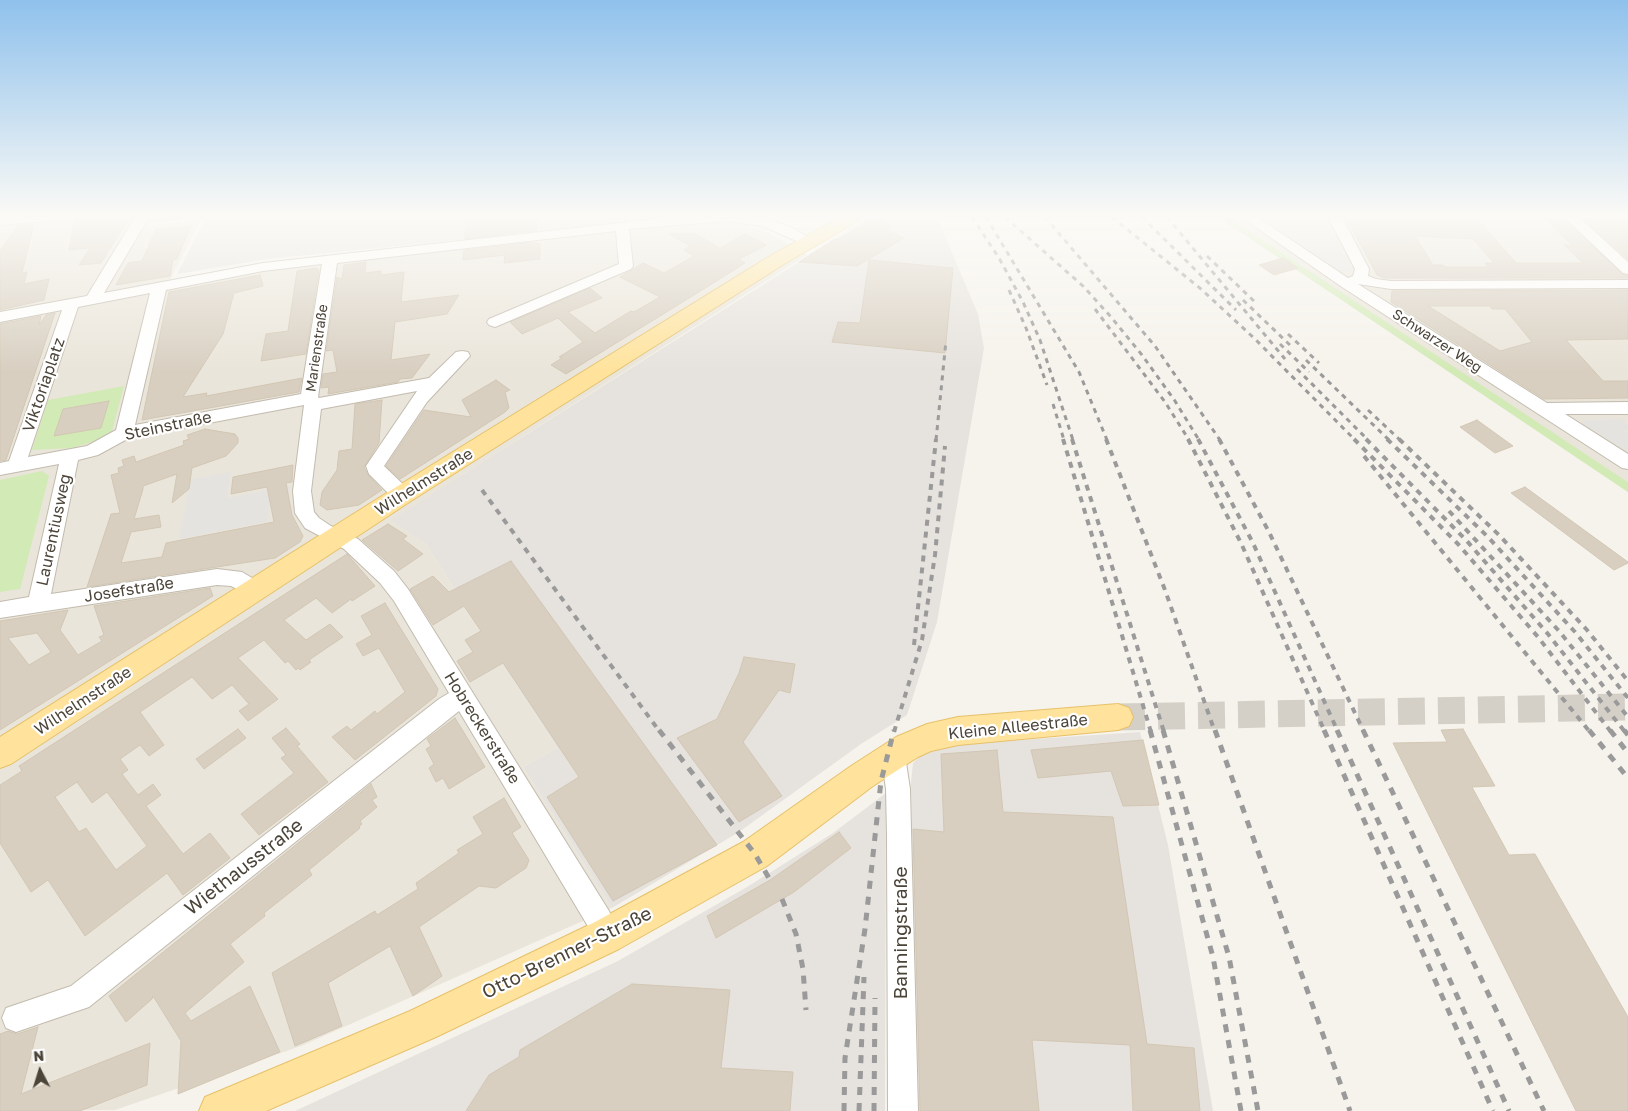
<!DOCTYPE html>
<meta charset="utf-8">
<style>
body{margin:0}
#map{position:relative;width:1628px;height:1111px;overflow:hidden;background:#f6f3ec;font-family:"Golos Text",sans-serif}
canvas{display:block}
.north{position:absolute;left:15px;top:1046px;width:50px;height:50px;-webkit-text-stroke:4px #fff;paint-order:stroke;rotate:355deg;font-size:14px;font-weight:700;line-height:20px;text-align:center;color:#4b4439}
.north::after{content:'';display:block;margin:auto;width:18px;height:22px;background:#4b4439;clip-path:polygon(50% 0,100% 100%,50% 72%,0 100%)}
</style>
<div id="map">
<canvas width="1628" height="1111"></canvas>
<div class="north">N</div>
</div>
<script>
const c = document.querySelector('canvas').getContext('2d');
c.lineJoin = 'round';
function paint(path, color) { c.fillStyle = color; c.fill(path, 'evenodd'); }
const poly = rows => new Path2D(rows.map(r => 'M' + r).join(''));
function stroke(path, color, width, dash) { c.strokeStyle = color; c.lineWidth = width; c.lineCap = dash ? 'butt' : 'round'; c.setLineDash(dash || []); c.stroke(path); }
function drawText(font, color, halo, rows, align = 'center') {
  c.font = font + ' "Golos Text",sans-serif'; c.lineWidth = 4.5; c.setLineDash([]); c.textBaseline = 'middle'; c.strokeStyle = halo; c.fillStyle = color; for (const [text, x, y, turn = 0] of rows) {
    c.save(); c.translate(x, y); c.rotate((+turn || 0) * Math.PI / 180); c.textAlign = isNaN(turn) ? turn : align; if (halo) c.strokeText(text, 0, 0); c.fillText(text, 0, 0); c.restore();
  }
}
const residential = poly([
 [0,217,154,217,150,225,201,220,167,286,260,269,708,220,746,225,771,234,807,255,392,520,426,544,557,748,523,767,612,908,301,1046,115,1110,0,1111],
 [1217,217,1628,217,1628,492,1379,325]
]);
const industrial = poly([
 [156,217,668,217,547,231,268,259,177,274,206,217,153,223],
 [870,217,937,217,978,314,984,348,937,622,907,715,861,744,739,832,612,908,523,767,557,748,426,544,391,520],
 [1140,732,1168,845,1213,1111,915,1111,911,782,913,763,926,750,947,745],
 [886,793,885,1111,295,1111,618,961,747,887,833,833]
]);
const green = poly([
 [1218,217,1228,217,1626,481,1628,482,1628,492],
 [124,386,112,431,102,439,72,448,32,450,48,400],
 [42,471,49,476,20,589,0,592,0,480]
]);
const parking = poly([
 [878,217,934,217,945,240,914,241,899,228],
 [1260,217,1324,217,1352,271,1342,272],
 [1622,419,1628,426,1628,430,1622,431,1628,434,1628,452,1583,424,1583,420],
 [231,472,227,498,290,486,289,499,270,503,267,522,179,539,191,479]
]);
const building = poly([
 [92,217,130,217,101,263,79,265,90,248,69,250,75,218,92,217],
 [466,217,536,217,537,230,465,239,466,217],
 [1346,217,1465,217,1466,220,1480,222,1516,263,1583,263,1564,245,1572,245,1543,217,1562,217,1622,274,1628,276,1628,278,1384,278,1377,275,1346,217],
 [1415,236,1473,239,1494,263,1485,263,1488,267,1445,267,1443,265,1433,265,1415,236],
 [1581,217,1628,217,1628,259,1581,217],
 [875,218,892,226,886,230,904,238,857,266,799,262,835,239,838,240,875,218],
 [34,224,22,273,27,272,24,284,49,279,44,300,0,310,0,251,18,225,34,224],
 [191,226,177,259,173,260,170,276,116,285,128,263,142,261,156,229,191,226],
 [693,233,720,248,745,234,767,245,739,259,745,263,715,282,566,374,551,365,562,358,559,357,583,342,558,318,522,334,510,322,590,288,602,298,568,312,595,333,631,311,634,312,660,297,620,277,643,263,664,273,694,256,684,250,690,246,669,234,693,233],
 [534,242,540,244,540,259,504,263,505,255,463,260,464,250,534,242],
 [1283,258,1298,268,1274,275,1259,265,1283,258],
 [869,260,953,268,945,353,832,342,838,322,860,323,869,260],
 [366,262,365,273,381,271,381,275,404,272,401,302,459,295,447,314,395,322,391,360,430,354,412,378,400,379,398,382,328,394,329,387,321,388,323,374,337,372,333,350,326,351,337,277,342,279,344,265,366,262],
 [316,268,319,270,306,354,261,361,266,334,288,331,297,271,316,268],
 [260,275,263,286,234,293,223,334,183,397,207,393,206,396,302,378,299,392,142,420,169,292,260,275],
 [1628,290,1628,339,1566,340,1603,381,1628,381,1628,398,1544,399,1391,302,1392,291,1628,290],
 [1428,306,1490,306,1492,309,1505,309,1532,342,1500,351,1428,306],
 [55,313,6,460,0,461,0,324,41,316,39,325,46,315,55,313],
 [496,380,510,390,505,392,509,408,505,412,400,479,386,466,424,410,471,417,462,400,496,380],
 [382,400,379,443,364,467,368,475,382,490,359,505,327,510,320,505,322,492,337,470,339,451,352,449,355,404,382,400],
 [109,401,101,428,54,436,63,409,109,401],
 [1477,420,1513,446,1495,453,1460,427,1477,420],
 [205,429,235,434,238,438,238,443,226,456,192,468,189,489,172,503,177,474,143,486,143,489,134,519,159,515,161,527,131,532,121,563,162,557,166,543,274,522,267,487,231,494,233,477,293,465,292,482,286,483,292,515,303,536,300,542,275,558,87,587,111,514,120,513,111,475,119,473,118,468,124,466,122,460,134,456,136,462,184,445,183,441,189,439,187,435,205,429],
 [1525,487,1628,562,1628,563,1614,570,1511,493,1525,487],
 [388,524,407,536,403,539,423,554,398,571,362,540,388,524],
 [347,554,375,586,352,601,351,599,332,613,316,598,284,620,306,640,330,624,343,637,309,660,311,662,300,670,298,668,296,670,288,661,285,663,264,640,238,658,278,699,248,721,239,711,249,704,232,685,212,699,192,677,140,712,164,745,149,756,140,745,120,759,128,770,122,774,138,795,153,784,161,795,146,806,183,854,210,833,230,858,183,895,167,873,85,936,48,880,31,892,0,843,0,785,22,771,19,766,347,554],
 [77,782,92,803,107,792,147,846,116,870,86,828,79,832,55,797,77,782],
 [511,561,717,845,613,901,547,797,579,777,503,663,470,682,457,661,473,652,465,640,481,631,464,606,433,625,410,589,433,576,449,592,511,561],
 [210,588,213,596,0,730,0,621,68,610,60,630,78,655,102,641,99,637,104,635,94,606,210,588],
 [37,633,51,652,29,665,8,638,37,633],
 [385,603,438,689,436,696,355,760,332,737,347,726,351,730,375,711,377,714,405,692,379,648,363,656,356,644,372,635,361,616,385,603],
 [744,657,795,664,790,693,779,690,743,742,782,796,739,822,677,738,717,719,739,673,744,657],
 [455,718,485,767,449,789,443,778,436,782,429,768,434,764,426,749,431,746,427,739,455,718],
 [286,728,300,744,297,746,328,782,259,835,241,814,294,773,281,758,286,755,272,738,286,728],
 [238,729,246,738,204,769,196,759,238,729],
 [1463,729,1495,786,1472,787,1509,855,1535,854,1628,1017,1628,1111,1576,1111,1393,743,1447,742,1441,730,1463,729],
 [1143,740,1159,805,1123,806,1111,771,1038,778,1031,750,1143,740],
 [997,750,1003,812,1113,817,1147,1044,1194,1048,1200,1111,1133,1111,1130,1045,1032,1040,1039,1111,920,1111,913,829,944,832,941,754,997,750],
 [371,784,377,797,372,800,377,807,360,821,362,824,359,827,360,828,309,870,312,875,264,913,265,916,230,944,244,962,185,1013,191,1021,250,986,280,1052,178,1094,181,1041,153,996,152,999,126,1022,109,996,371,784],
 [504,798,521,827,512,833,529,860,526,868,496,888,479,886,419,927,442,976,413,996,390,946,328,983,342,1026,295,1046,272,973,375,911,377,915,418,889,416,883,459,853,457,850,483,834,473,817,504,798],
 [839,832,851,848,794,892,716,938,707,916,770,880,839,832],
 [632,984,730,990,721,1068,793,1072,790,1111,466,1111,489,1075,519,1057,520,1050,632,984],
 [38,1027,21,1094,150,1043,147,1085,80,1111,0,1111,0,1034,8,1031,17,1034,38,1027]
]);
const majorTunnel = poly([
 [1118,717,1628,707]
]);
const minor = poly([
 [0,217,53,217,46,221,0,225,0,217],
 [135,217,149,217,104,293,263,263,674,217,765,218,793,228,815,242,813,245,808,246,762,226,727,221,629,229,633,266,631,269,495,327,489,325,487,322,489,319,619,264,616,231,337,263,318,397,319,398,429,378,456,352,462,351,468,352,470,356,427,402,384,466,409,490,411,495,409,500,402,502,395,500,369,474,366,466,417,391,321,409,311,491,314,512,319,518,331,526,358,539,394,571,408,589,609,911,620,936,616,946,606,950,596,946,589,928,459,711,89,1007,16,1032,6,1028,2,1018,6,1008,71,986,439,699,449,693,394,601,380,583,344,549,305,528,295,513,293,491,304,405,129,438,98,455,78,460,51,594,217,569,242,572,262,584,265,590,262,596,255,598,231,586,217,585,0,618,0,602,29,597,59,464,0,475,0,463,9,461,62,310,0,322,0,312,87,296,135,217],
 [322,264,301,394,135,425,166,290,263,271,322,264],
 [150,293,116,430,87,446,28,457,78,307,150,293],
 [1241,217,1257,217,1348,278,1353,276,1355,269,1328,217,1342,217,1369,269,1368,276,1376,279,1391,281,1628,280,1628,288,1391,289,1358,284,1547,403,1628,402,1628,414,1565,414,1628,454,1628,469,1622,468,1342,287,1241,217],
 [1564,217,1579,217,1628,262,1628,274,1623,273,1564,217],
 [893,745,901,748,905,756,910,789,918,1111,888,1111,887,836,886,789,881,756,885,748,893,745]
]);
const major = poly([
 [840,217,861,217,858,221,784,264,411,501,11,764,0,768,0,737,393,489,770,256,840,217],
 [1118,704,1129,708,1133,717,1129,726,1118,730,958,745,931,751,918,757,873,786,767,866,619,949,436,1037,266,1111,199,1111,205,1097,410,1011,593,923,743,842,851,766,896,737,927,724,958,717,1118,704]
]);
const railFar2 = poly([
 [972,217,999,258,1023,302,1040,340,1073,440],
 [986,217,1079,372,1107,440],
 [1005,217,1083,286,1111,317,1142,355,1175,401,1199,440],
 [1045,217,1155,346,1220,440],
 [1112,217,1201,289,1255,339,1355,440],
 [1142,217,1236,310],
 [1167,217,1285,359],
 [1207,256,1256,303],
 [1009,290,1026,328,1047,385],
 [1243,300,1292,347],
 [1095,309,1165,402,1189,440],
 [1288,334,1319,363],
 [1280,344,1309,372],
 [1306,360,1389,440],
 [1297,369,1368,440],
 [1053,404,1064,440],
 [1368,410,1400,440],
 [936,440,946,341]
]);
const railFar1 = poly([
 [1063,439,1151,732],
 [1072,439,1164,732],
 [1106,439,1165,590,1215,732],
 [1188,439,1241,543,1325,732],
 [1198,439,1253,543,1338,732],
 [1219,439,1269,532,1364,732],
 [1354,439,1458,544,1538,637,1611,732],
 [1366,439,1466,540,1548,634,1625,732],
 [1387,439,1488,537,1575,632,1628,698],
 [1399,439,1499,535,1587,630,1628,681],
 [1364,456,1590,732],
 [482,490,660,732],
 [1449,511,1559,631,1628,717],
 [914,645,936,439],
 [894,732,922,640,935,555,945,446]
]);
const rail = poly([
 [659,730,755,854,770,880],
 [1150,730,1213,957,1241,1111],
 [1163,730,1229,957,1258,1111],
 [1215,730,1350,1111],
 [1324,730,1493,1111],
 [1337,730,1509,1111],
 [1363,730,1544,1111],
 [1589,730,1628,778],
 [1610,730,1628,753],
 [1624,730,1628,735],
 [782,899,796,934,803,969,806,1010],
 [844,1111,845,1058,865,929,881,781,894,730],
 [859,1111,864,977],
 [874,1111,875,998]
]);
const farStreetnames = [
 ["Schwarzer Weg",1437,341,33],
 ["Marienstraße",317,348,-82]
];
const streetNames = [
 ["Viktoriaplatz",44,385,-71],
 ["Steinstraße",168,426,-12],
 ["Wilhelmstraße",424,482,-32],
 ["Laurentiusweg",54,530,-78],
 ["Josefstraße",129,590,-9],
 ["Wilhelmstraße",83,701,-33],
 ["Kleine Alleestraße",1018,727,-6],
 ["Hobreckerstraße",482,728,58]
];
const nearStreetnames = [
 ["Wiethausstraße",244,867,-38],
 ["Banningstraße",901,933,-90],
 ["Otto-Brenner-Straße",567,953,-26]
];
paint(residential, '#eae5da');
paint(industrial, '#e6e2dd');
paint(green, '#d2eab5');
paint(parking, '#e5e3e0');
paint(building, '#d8cfc1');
stroke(building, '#d3c7b4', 1);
stroke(majorTunnel, '#d4d0c8', 27, [27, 13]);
stroke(minor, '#c2bbae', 2);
stroke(major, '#e6c16a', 2);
paint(minor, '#fff');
paint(major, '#ffe39c');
stroke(railFar2, '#9a9a9a', 3, [5, 5]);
stroke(railFar1, '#9a9a9a', 4, [6, 6]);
stroke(rail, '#9a9a9a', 5, [8, 8]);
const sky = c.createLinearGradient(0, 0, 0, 372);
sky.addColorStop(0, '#8fc1ec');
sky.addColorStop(0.58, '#fbfaf6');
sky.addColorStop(1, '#fbfaf600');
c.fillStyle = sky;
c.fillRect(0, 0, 1628, 372);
drawText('14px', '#4b4439', '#fff', farStreetnames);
drawText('16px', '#4b4439', '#fff', streetNames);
drawText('19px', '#4b4439', '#fff', nearStreetnames);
</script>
